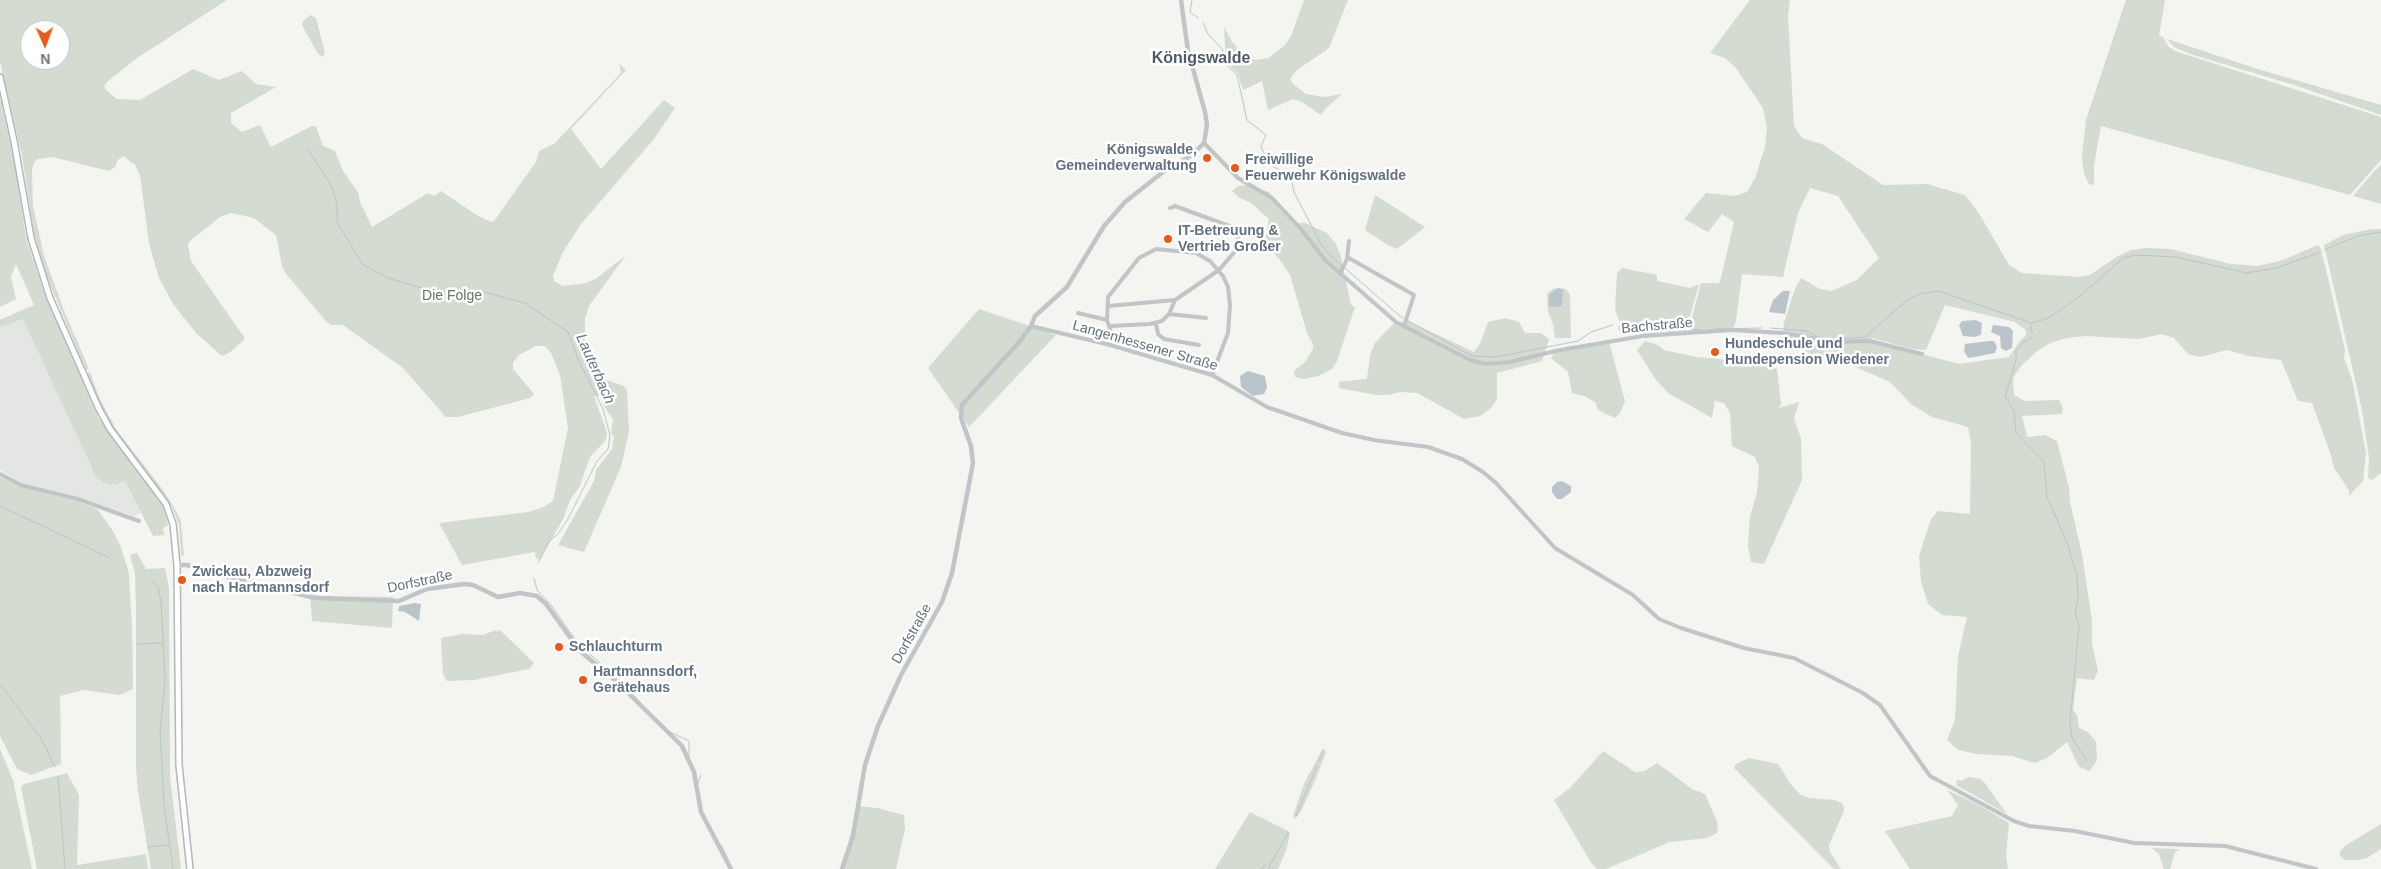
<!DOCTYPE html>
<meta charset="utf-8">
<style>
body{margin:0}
#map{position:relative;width:2381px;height:869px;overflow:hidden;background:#f4f4f0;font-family:Helvetica,sans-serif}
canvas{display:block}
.north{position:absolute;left:20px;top:20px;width:50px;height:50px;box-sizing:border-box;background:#fff;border:1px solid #c0c7cd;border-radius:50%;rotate:178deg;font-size:14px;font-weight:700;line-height:20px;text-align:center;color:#627282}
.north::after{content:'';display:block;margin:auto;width:18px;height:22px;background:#e9591b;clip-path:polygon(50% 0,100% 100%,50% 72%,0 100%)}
</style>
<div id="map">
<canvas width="2381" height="869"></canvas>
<div class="north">N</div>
</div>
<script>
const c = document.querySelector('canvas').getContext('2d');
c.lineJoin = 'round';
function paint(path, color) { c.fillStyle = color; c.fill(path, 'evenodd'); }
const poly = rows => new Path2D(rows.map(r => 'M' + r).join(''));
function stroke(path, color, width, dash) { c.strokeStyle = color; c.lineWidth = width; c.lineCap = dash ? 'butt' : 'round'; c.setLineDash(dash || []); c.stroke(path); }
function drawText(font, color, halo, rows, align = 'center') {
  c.font = font + ' Helvetica,sans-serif'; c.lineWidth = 5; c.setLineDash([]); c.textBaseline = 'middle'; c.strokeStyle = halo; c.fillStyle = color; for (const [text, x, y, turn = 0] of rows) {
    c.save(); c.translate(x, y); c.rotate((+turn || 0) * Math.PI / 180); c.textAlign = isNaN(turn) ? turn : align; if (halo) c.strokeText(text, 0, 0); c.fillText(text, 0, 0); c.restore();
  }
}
const built = poly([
 [23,318,97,479,108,484,117,484,125,481,141,513,134,516,83,498,20,482,0,470,0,327]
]);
const green = poly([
 [0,0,227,0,137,58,107,82,104,86,106,90,117,99,140,100,193,69,219,80,242,71,256,84,276,87,231,113,231,123,242,132,260,125,271,147,312,126,316,127,323,146,335,151,343,171,358,192,360,202,372,227,428,193,435,196,441,191,478,216,491,222,494,221,536,162,539,151,554,144,572,125,621,73,619,64,626,70,571,129,601,169,664,100,675,108,653,140,581,224,563,252,553,276,554,281,563,286,586,283,597,278,626,255,589,306,585,318,585,342,593,371,601,378,624,386,627,391,629,432,621,467,584,552,558,545,594,481,596,470,612,449,614,437,611,433,613,419,603,405,600,396,594,396,607,433,606,440,590,457,579,488,571,498,563,519,540,560,536,558,535,552,462,565,439,523,528,512,544,507,553,501,568,428,560,375,551,353,545,346,536,346,519,355,513,363,513,369,534,394,530,398,458,417,446,417,403,368,343,325,331,325,326,321,287,275,282,266,276,235,254,218,231,213,220,217,190,241,188,245,191,261,244,337,244,340,229,353,222,356,197,334,184,318,173,304,159,278,149,243,140,175,135,165,123,156,118,160,115,167,109,171,53,157,38,159,34,162,32,170,33,206,44,256,65,313,89,369,86,370,47,277,34,233,22,156,0,61],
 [30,30,60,30,60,60,30,60],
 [1304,0,1348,0,1329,48,1297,70,1290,79,1293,84,1306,94,1324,97,1342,94,1325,109,1321,115,1302,102,1293,99,1268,110,1262,81,1243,90,1238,74,1226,62,1224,27,1232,42,1244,55,1256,60,1269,58,1285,45,1291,36],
 [1750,0,1790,0,1788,16,1794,126,1802,138,1822,144,1883,185,1927,184,1965,195,1980,215,2009,265,2022,273,2079,277,2090,275,2118,256,2131,250,2147,248,2170,249,2231,264,2258,266,2283,260,2318,245,2321,249,2345,350,2344,358,2352,379,2366,453,2363,481,2349,496,2349,490,2334,468,2330,452,2312,403,2298,401,2281,360,2248,356,2227,350,2200,357,2188,354,2174,338,2162,334,2139,339,2086,336,2067,338,2050,343,2036,352,2021,366,2013,378,2014,395,2025,401,2059,400,2063,409,2062,414,2022,416,2027,437,2045,435,2057,441,2069,488,2070,502,2082,554,2092,621,2092,644,2098,671,2094,680,2077,678,2073,710,2077,715,2079,728,2088,732,2096,742,2097,760,2090,771,2079,767,2067,742,2047,758,2035,763,2012,756,1977,754,1958,750,1947,740,1955,720,1958,656,1967,617,1942,615,1928,604,1921,581,1919,556,1931,519,1938,511,1970,514,1971,442,1968,427,1932,417,1912,405,1890,382,1844,362,1811,354,1791,344,1783,333,1784,323,1795,289,1801,278,1820,289,1831,291,1857,280,1879,258,1838,196,1810,188,1798,213,1783,277,1742,274,1736,321,1733,329,1688,333,1701,283,1719,283,1721,278,1734,222,1722,214,1708,232,1684,219,1706,193,1735,196,1747,192,1755,178,1765,147,1767,128,1763,108,1735,67,1725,58,1710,53],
 [1945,305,2015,322,2026,330,2026,335,2019,342,2009,357,1959,364,1870,340,1872,338,1912,349,1926,350],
 [2126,0,2165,0,2159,36,2163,37,2168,46,2175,51,2378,116,2381,118,2381,160,2350,195,2101,126,2094,165,2094,185,2089,184,2084,174,2082,157,2086,120],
 [310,15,316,18,325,53,323,57,318,54,302,25,303,21],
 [2167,39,2261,70,2381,105,2381,115,2294,85,2190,54,2174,47],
 [0,97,13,155,26,238,43,290,99,419,164,508,168,525,163,528,164,535,153,536,125,481,117,484,108,484,97,479,23,319,0,327,0,320,34,305,16,264,11,277,16,299,0,307],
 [2381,164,2381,204,2353,196,2371,175],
 [1246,185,1269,192,1279,206,1298,223,1305,223,1327,233,1336,244,1341,257,1351,305,1355,307,1337,361,1332,369,1318,376,1304,379,1295,377,1294,371,1305,362,1313,349,1313,344,1307,333,1290,275,1280,260,1264,242,1269,219,1251,203,1240,198,1232,191,1238,186],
 [1375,195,1425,227,1397,249,1388,245,1365,230],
 [2372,229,2381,229,2381,473,2372,480,2368,478,2369,458,2362,410,2324,245,2343,235],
 [1622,268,1657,275,1657,281,1690,288,1699,284,1685,334,1621,334,1618,328,1620,323,1615,309,1617,273],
 [1559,288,1565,289,1570,294,1571,338,1555,338,1553,324,1548,312,1547,294,1553,289],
 [979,309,1056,335,969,427,928,368],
 [1506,318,1519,322,1525,333,1541,333,1549,339,1542,361,1497,373,1497,399,1491,408,1480,416,1464,419,1417,393,1401,392,1388,395,1376,395,1339,388,1339,382,1367,379,1370,355,1375,343,1394,323,1408,321,1474,352,1480,344,1488,322],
 [1645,341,1658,345,1664,350,1696,357,1752,362,1777,369,1781,404,1778,408,1799,402,1794,419,1801,438,1802,480,1764,564,1751,562,1748,546,1750,516,1757,493,1759,467,1755,457,1732,446,1730,413,1724,403,1715,401,1712,418,1668,393,1656,380,1637,350],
 [1609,342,1625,401,1620,413,1615,418,1598,410,1595,402,1584,396,1572,393,1568,372,1551,358,1555,351],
 [90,372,99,397,116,429,163,490,176,511,181,521,184,556,181,555,179,525,172,507,111,425,94,391,87,373],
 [0,477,20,486,77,501,97,509,113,531,121,547,129,574,132,627,133,689,119,695,83,690,60,696,61,764,31,775,17,769,0,736],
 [137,553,146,569,165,568,169,588,170,776,181,869,151,869,138,791,136,767,136,611,135,573,130,555],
 [310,594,321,596,393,597,392,628,312,621],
 [496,630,497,632,500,630,534,663,529,669,474,680,447,681,443,674,441,638,462,634,483,635],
 [1323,748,1326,752,1315,781,1300,813,1295,819,1293,816,1304,784],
 [0,749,13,780,32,869,0,869],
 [1603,751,1635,772,1645,771,1657,763,1692,789,1705,794,1718,824,1717,833,1707,838,1670,842,1606,869,1597,869,1590,861,1554,800,1570,788],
 [1749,758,1778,764,1792,786,1801,795,1809,798,1835,800,1843,804,1844,811,1829,845,1830,852,1841,869,1834,869,1734,768,1736,764],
 [67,773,79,795,77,865,146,854,148,869,37,869,21,787,24,784],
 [1969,777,1980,779,1984,782,2007,814,1956,785,1957,780,1961,781],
 [1947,790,1981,806,2009,823,2006,855,2008,869,1910,869,1885,831,1952,816,1958,805],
 [858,806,877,808,904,815,905,829,896,869,842,869],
 [1250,812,1290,832,1287,848,1278,869,1215,869],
 [2381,824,2381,849,2367,858,2357,860,2345,860,2340,856,2340,852,2345,846],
 [2152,848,2175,849,2180,850,2175,852,2170,869,2164,869,2159,854]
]);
const water = poly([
 [1558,288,1563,290,1562,304,1560,307,1550,306,1548,303,1550,294],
 [1783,291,1790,291,1785,314,1769,312,1773,300],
 [1976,320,1982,323,1981,335,1974,337,1963,336,1959,325,1962,321],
 [1993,325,2009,327,2013,331,2012,348,2006,351,2001,348,2000,336,1991,332],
 [1989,341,1994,341,1997,347,1995,353,1969,358,1966,355,1964,350,1965,344],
 [1248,371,1265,376,1267,388,1264,394,1253,396,1241,387,1240,376],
 [1562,481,1571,486,1571,492,1562,499,1557,499,1552,492,1552,487,1557,482],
 [415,603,421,604,419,621,405,612,398,611,399,606]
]);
const stream = poly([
 [1192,0,1190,12,1198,18],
 [1203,23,1208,34,1223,50,1225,63,1237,75,1247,120,1266,135,1261,146,1264,153,1272,166,1284,172,1285,179,1292,182,1294,192,1322,246,1331,256,1401,317,1472,356,1496,357,1578,341,1591,332,1613,325],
 [308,149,332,187,337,204,337,222,362,264,388,278,419,287,442,292,484,292,525,303,568,332,578,359,603,409,610,435,608,449,597,461,568,519,558,534,549,541,538,563],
 [2324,250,2358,236,2381,232],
 [2031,324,2032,333],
 [1620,325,1642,329,1655,326,1701,330],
 [1770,328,1807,331,1818,337,1838,339,1865,337,1907,300,1919,294,1939,291,2031,323,2046,319,2059,311,2079,297,2123,258,2135,255,2176,257,2247,273,2276,268,2318,253],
 [1715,329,1762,328],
 [2032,337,2024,342,2016,351,2016,360,2005,396,2014,411,2016,433,2044,462,2047,497,2068,545,2077,577,2078,599,2075,612,2079,626,2070,722,2072,738,2087,761],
 [0,506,110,558],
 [534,578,537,590,551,605,579,645,618,678,639,701],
 [151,579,158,587,161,602,165,680,160,733,162,767,164,806,173,869],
 [137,644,163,643],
 [0,684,41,738,55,767],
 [670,732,689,741,689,756],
 [1319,761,1323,751],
 [58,777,65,869],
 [698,783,701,775],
 [1296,816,1317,766],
 [721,845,728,859],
 [148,847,169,845],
 [1260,869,1266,865],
 [1268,869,1288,833]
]);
const minor = poly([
 [1204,143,1238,178,1272,198,1301,229,1325,260,1396,322,1470,360,1485,364,1510,362,1560,350,1643,336,1732,330,1783,333,1836,342,1870,341,1922,354],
 [1347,257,1414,295,1404,326],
 [1340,274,1347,259,1349,241],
 [1108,306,1175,300,1219,270,1237,249,1238,236,1232,227,1175,206,1170,208],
 [1078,313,1107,320],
 [1169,314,1206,318],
 [1156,324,1158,334,1164,339,1199,345],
 [1031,326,1110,345,1212,375,1267,407,1342,433,1374,440,1428,447,1462,459,1483,472,1496,483,1555,548,1633,595,1659,619,1681,628,1744,648,1794,658,1863,693,1880,705,1930,776,2014,821,2029,826,2075,831,2134,843,2225,846,2316,869],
 [1110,326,1150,324,1162,321,1169,314,1175,300],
 [1110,345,1112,335,1107,320,1108,297,1139,258,1156,249,1196,253,1210,261,1223,276,1228,287,1230,305,1228,333,1212,375],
 [0,474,21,485,78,499,139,521]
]);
const tertiary = poly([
 [177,565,187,565,228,577,315,598,399,601,427,589,464,584,473,585,498,597,520,593,537,596,546,604,580,651,616,681,682,746,694,772,701,812,731,869],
 [842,869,853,836,865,765,878,726,901,675,942,602,952,573,973,463,971,446,961,418,962,405,1020,341,1031,326,1035,316,1067,287,1104,226,1125,202,1163,172,1192,155,1204,143,1207,125,1205,112,1188,51,1181,0]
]);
const secondary = poly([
 [0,77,14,141,31,238,50,298,99,409,110,429,166,504,173,524,177,565,179,765,190,869]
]);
const markers = [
 [1207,158,5,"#e9591b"],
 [1235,168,5,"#e9591b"],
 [1168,239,5,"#e9591b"],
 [1715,352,5,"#e9591b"],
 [182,580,5,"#e9591b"],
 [559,647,5,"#e9591b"],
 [583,680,5,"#e9591b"]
];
const poiNames = [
 ["Königswalde,",1197,150,"right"],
 ["Gemeindeverwaltung",1197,166,"right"],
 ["Freiwillige",1245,160],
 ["Feuerwehr Königswalde",1245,176],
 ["IT-Betreuung &",1178,231],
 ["Vertrieb Großer",1178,247],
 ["Hundeschule und",1725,344],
 ["Hundepension Wiedener",1725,360],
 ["Zwickau, Abzweig",192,572],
 ["nach Hartmannsdorf",192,588],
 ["Schlauchturm",569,647],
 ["Hartmannsdorf,",593,672],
 ["Gerätehaus",593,688]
];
const parkNames = [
 ["Die Folge",452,296]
];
const streetNames = [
 ["Bachstraße",1657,326,-5],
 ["Langenhessener Straße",1145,346,16],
 ["Dorfstraße",420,582,-12],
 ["Dorfstraße",912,634,-61]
];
const waterNames = [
 ["Lauterbach",595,369,66]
];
const quarterNames = [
 ["Königswalde",1201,59]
];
paint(built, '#e4e6e3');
paint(green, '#d4dbd1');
paint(water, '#bac5cb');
stroke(stream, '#bac5cb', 1);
stroke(secondary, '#b3b8bd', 8);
stroke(minor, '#c1c5c8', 4);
stroke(tertiary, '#c1c5c8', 4.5);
stroke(secondary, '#fff', 5);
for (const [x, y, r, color] of markers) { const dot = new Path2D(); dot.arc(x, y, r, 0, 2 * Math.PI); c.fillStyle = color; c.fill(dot); stroke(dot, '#fff', 2); }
drawText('bold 14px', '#627282', '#fff', poiNames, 'left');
drawText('14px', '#647961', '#fff', parkNames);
drawText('14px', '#627282', '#fff', streetNames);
drawText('italic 15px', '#627a86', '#fff', waterNames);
drawText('bold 16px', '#505b67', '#fff', quarterNames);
</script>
